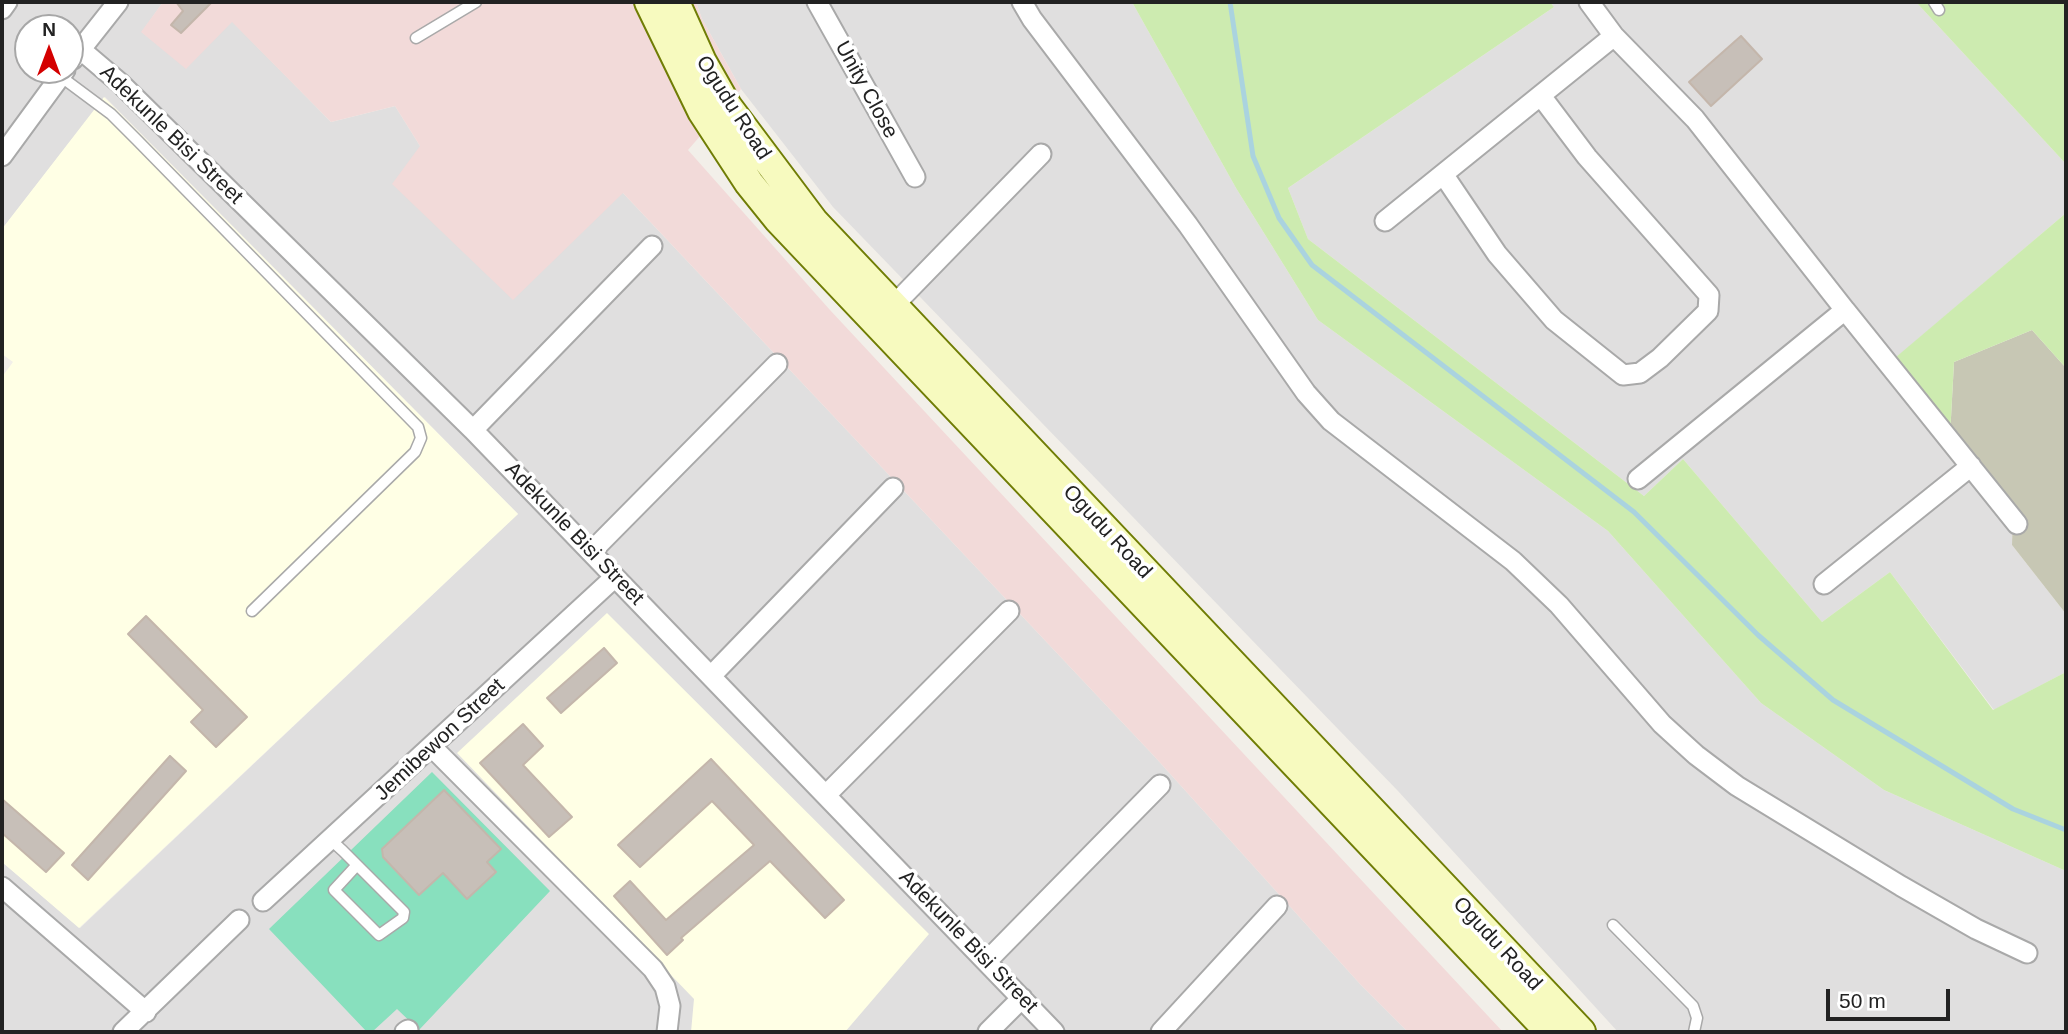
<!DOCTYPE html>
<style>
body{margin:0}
#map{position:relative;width:2068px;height:1034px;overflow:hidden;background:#f2efe9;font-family:Helvetica,sans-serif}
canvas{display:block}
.frame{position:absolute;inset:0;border:4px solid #222;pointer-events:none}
.north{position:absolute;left:14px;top:14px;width:70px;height:70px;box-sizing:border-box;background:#fff;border:2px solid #a7a7a7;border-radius:50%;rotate:0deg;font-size:19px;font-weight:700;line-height:28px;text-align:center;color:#222}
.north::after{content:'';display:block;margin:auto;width:24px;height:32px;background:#d40000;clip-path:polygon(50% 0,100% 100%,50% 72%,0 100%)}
.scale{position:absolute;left:1826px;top:989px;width:124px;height:32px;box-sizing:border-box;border:4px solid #222;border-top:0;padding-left:9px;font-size:21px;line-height:24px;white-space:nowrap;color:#222;-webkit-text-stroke:5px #fff;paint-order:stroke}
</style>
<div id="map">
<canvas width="2068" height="1034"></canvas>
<div class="frame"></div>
<div class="north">N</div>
<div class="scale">50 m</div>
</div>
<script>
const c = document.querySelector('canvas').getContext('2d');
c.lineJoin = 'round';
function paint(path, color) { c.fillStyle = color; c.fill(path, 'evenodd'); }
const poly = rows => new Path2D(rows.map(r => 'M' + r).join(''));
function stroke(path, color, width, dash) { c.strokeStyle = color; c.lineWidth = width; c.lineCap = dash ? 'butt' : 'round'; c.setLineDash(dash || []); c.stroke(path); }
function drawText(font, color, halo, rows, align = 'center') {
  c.font = font + ' Helvetica,sans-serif'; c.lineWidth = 7; c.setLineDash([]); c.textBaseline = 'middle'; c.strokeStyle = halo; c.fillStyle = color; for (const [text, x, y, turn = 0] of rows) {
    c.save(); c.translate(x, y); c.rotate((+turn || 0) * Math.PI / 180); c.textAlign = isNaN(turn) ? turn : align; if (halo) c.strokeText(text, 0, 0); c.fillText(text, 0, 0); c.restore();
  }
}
const residential = poly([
 [2,2,163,2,142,32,157,44,232,21,331,122,395,106,420,146,623,193,1154,756,1360,984,1408,1032,2,1032,2,862,80,928,518,514,105,97,2,229],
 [28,28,70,28,70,70,28,70],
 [696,2,1132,2,1236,188,1318,320,1608,531,1761,703,1884,790,2066,871,2066,1032,1618,1032,1398,791,833,207,741,89,702,19],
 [1550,2,1916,2,2066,164,2066,213,1890,363,2013,510,2012,545,2066,614,2066,672,1994,710,1890,572,1822,622,1683,459,1644,496,1308,239,1288,188,1554,7]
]);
const commercial = poly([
 [163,2,696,2,702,19,741,89,688,150,830,310,1503,1032,1408,1032,1360,984,1154,756,623,193,513,300,392,184,420,146,395,106,331,122,232,22,186,69,141,32]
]);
const education = poly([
 [104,97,518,514,79,928,2,862,2,377,13,362,2,354,2,229],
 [607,613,929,934,845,1032,691,1032,694,999,457,753]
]);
const construction = poly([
 [2032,330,2066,368,2066,614,2012,545,2013,510,1950,436,1954,362]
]);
const grass = poly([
 [1132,2,1550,2,1554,7,1288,188,1308,239,1644,496,1683,459,1822,622,1890,572,1993,710,2066,672,2066,871,1884,790,1761,703,1608,531,1318,320,1236,188],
 [1916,2,2066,2,2066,164],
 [2066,213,2066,368,2032,330,1954,362,1950,436,1889,363]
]);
const pitch = poly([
 [432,772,550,891,419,1030,397,1009,372,1032,367,1032,269,929]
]);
const stream = poly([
 [1230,2,1253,156,1279,218,1312,265,1634,512,1758,635,1833,700,2013,809,2066,830]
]);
const building = poly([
 [176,2,212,2,181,33,171,25,183,11,176,2],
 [1741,36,1762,59,1711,106,1689,82,1741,36],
 [146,616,247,717,216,747,191,722,203,710,128,634,146,616],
 [604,648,617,663,561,713,547,698,604,648],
 [523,724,543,746,523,765,572,817,549,837,480,763,523,724],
 [170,756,186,771,88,880,72,865,170,756],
 [711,759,844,900,825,918,770,861,681,938,683,940,667,955,614,896,630,881,666,920,754,845,712,801,640,867,618,845,711,759],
 [444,790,501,849,487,862,496,872,467,899,443,873,419,895,383,857,382,849,444,790],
 [2,799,64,853,46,872,2,833,2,799]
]);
const lane = poly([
 [1934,2,1939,10],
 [416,38,476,2],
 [60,76,111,114,137,140,418,427,421,438,415,452,252,611],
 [331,840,343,851,404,912,403,918,379,935,334,890,357,865],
 [1613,925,1693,1006,1697,1018,1694,1032]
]);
const street = poly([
 [817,2,915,177],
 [1022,2,1032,19,1188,225,1306,393,1331,421,1513,561,1559,605,1662,724,1696,755,1737,786,1901,886,1976,929,2027,953],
 [1589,2,1614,36,1695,119,1845,310],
 [2,9,7,2],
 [80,49,120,83,473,430,1054,1032],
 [73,59,118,2],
 [2,156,65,70],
 [1443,174,1497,254,1554,320,1623,375,1640,373,1660,358,1708,311,1709,295,1587,157,1541,96],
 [1385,221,1614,36],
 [893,306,1041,154],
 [473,430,652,246],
 [1638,479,1845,310,2017,524],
 [591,552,777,364],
 [1824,584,1971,466],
 [711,676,893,488],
 [432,747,653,969,665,987,670,1006,667,1032],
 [826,795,1009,611],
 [2,887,146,1012],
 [263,901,615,577],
 [988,960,1160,785],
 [123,1032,239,920],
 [405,1032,408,1030],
 [988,1032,1022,998],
 [1161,1032,1277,906]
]);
const secondary = poly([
 [649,2,702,111,749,183,778,219,1550,1032],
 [675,2,702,62,727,106,814,222,1581,1032]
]);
const streetNames = [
 ["Unity Close",866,90,61],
 ["Ogudu Road",733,108,57],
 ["Adekunle Bisi Street",171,135,44],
 ["Ogudu Road",1107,532,47],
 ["Adekunle Bisi Street",574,534,46],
 ["Jemibewon Street",440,740,-43],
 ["Adekunle Bisi Street",968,942,46],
 ["Ogudu Road",1497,944,47]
];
paint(residential, '#e0dfdf');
paint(commercial, '#f2dad9');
paint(education, '#ffffe5');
paint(construction, '#c7c7b4');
paint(grass, '#cdebb0');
paint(pitch, '#88e0be');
stroke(stream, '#aad3df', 5);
paint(building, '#c7bfb8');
stroke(building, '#c4b6ab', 2);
stroke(lane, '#a9a9a9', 13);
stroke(street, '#a9a9a9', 23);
stroke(secondary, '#707d05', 32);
stroke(lane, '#fff', 10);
stroke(street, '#fff', 19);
stroke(secondary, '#f7fabf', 28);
drawText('21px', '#222', '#fff', streetNames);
</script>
